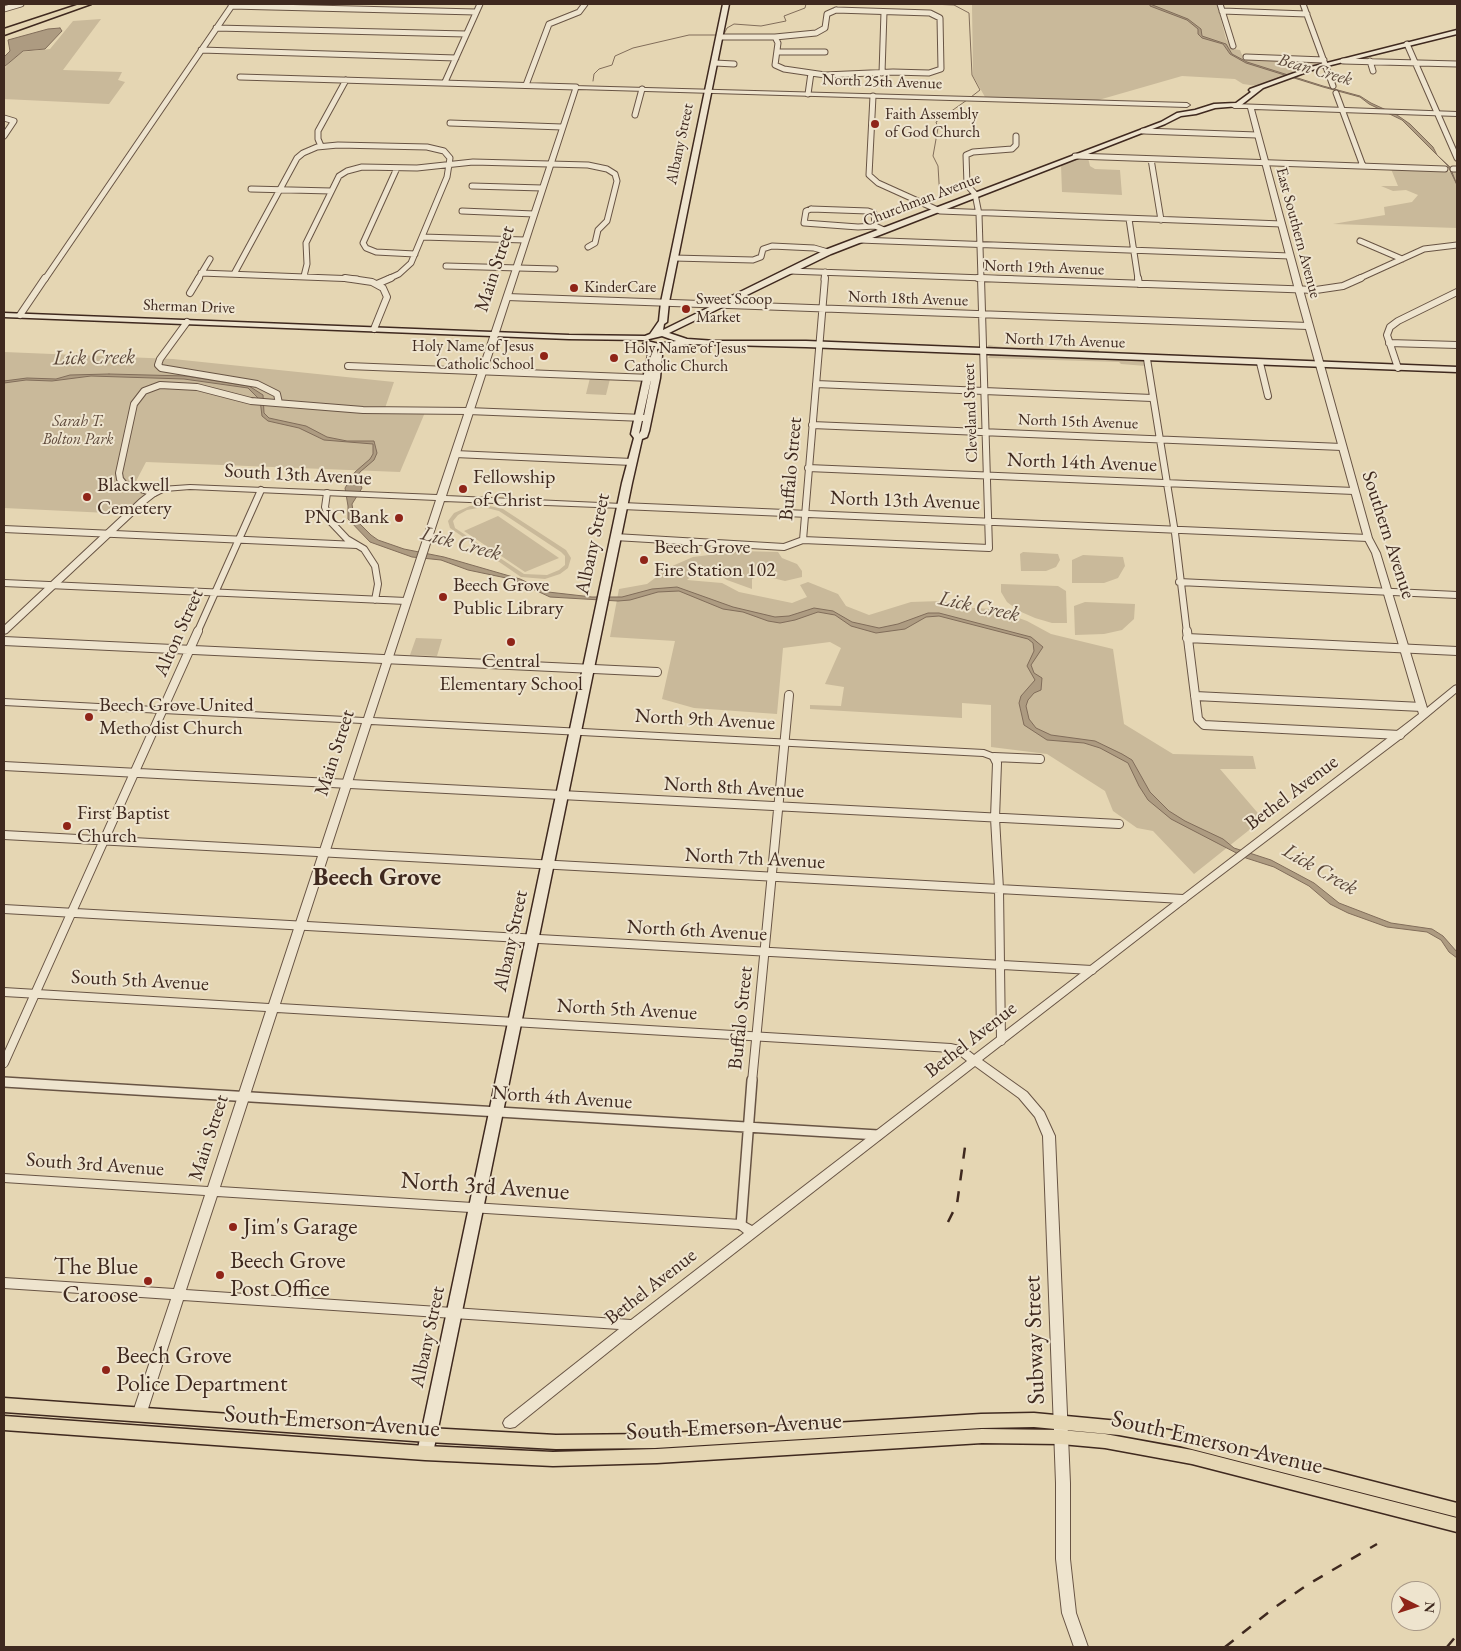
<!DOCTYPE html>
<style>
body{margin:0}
#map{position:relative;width:1461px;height:1651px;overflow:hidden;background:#e5d6b3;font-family:"EB Garamond",serif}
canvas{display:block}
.frame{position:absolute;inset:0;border:5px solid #3f291f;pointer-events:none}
.north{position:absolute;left:1391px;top:1581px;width:50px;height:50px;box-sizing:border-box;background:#eee4ce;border:1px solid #a89988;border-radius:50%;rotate:95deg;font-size:14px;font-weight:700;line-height:20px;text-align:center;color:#3f291f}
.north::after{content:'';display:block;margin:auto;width:18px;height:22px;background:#8f2418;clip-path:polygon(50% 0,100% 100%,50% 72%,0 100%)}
</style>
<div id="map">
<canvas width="1461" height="1651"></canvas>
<div class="frame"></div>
<div class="north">N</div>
</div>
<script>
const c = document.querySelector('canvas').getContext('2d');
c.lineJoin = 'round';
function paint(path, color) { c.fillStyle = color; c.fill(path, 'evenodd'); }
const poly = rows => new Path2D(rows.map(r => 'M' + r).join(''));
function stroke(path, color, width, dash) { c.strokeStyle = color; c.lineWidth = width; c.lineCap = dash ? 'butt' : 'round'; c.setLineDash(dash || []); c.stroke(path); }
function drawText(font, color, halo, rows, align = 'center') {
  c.font = font + ' "EB Garamond",serif'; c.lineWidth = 4; c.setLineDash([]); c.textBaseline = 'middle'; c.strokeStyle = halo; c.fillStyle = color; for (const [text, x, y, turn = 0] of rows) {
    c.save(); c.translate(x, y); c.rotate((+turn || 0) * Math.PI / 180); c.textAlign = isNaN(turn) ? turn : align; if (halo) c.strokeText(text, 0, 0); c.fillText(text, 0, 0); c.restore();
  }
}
const green = poly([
 [928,4,1217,4,1226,39,1233,49,1240,50,1242,55,1277,57,1281,65,1294,67,1299,67,1307,61,1321,61,1323,64,1257,86,1243,84,1235,79,1182,76,1095,101,985,97,973,76,972,5],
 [101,19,63,70,122,72,118,80,125,82,109,104,4,99,4,69,11,61,22,52,50,49,73,21],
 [1074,158,1088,158,1090,166,1095,169,1120,170,1122,195,1062,192,1061,165],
 [1391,169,1457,172,1457,228,1333,224,1385,215,1384,207,1412,202,1418,195,1406,190,1393,191,1381,186,1398,186],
 [988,345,1003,347,1099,350,1099,355,989,350],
 [4,352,173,359,394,382,384,411,426,410,400,472,146,462,133,487,154,493,129,514,4,508],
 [991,354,1142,360,1146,366,1121,364,1119,362,988,358],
 [590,378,610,379,606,395,586,394],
 [485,505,503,509,566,550,571,558,568,568,560,574,545,579,521,577,450,528,448,521,454,513,470,506],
 [483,507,499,511,561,552,565,556,565,565,559,570,547,575,524,574,455,528,453,521,458,515,467,510],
 [498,516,559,558,525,572,464,531],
 [741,551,778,552,782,558,797,564,802,571,802,577,785,581,760,575,752,579,752,589,727,580,711,570,694,574,687,580,722,583,739,592,792,603,807,597,800,585,808,582,838,594,846,606,869,615,911,602,941,601,973,608,994,609,1027,621,1051,634,1113,649,1124,724,1173,754,1253,756,1256,769,1220,769,1263,819,1194,874,1153,831,1137,828,1113,811,1105,791,1047,754,991,747,991,705,962,703,962,718,810,709,810,705,841,706,844,687,825,684,841,648,830,642,783,648,777,714,694,708,662,699,675,641,610,637,619,589,647,584,670,567,693,557],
 [1023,552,1058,554,1060,560,1056,567,1046,571,1021,571,1020,554],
 [1083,555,1123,557,1125,566,1118,578,1104,583,1072,583,1072,560],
 [1001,584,1058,586,1066,591,1067,623,1052,623,1035,618,1019,611,1007,602,1001,592],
 [1085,602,1135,604,1134,619,1122,630,1104,634,1075,635,1074,606],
 [416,638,442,639,437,656,410,655]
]);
const water = poly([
 [1150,4,1188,19,1201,29,1202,36,1226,44,1232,54,1247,62,1323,86,1360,96,1371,103,1397,115,1410,124,1433,147,1437,155,1450,167,1457,185,1448,166,1402,120,1369,104,1360,97,1323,87,1246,63,1230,54,1223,44,1202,38,1198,34,1198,29,1187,20,1150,6,1150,4],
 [60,28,62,31,45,49,23,51,4,67,4,57,10,51,8,40,48,29,60,28],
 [109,374,186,376,249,386,263,395,264,413,269,418,306,426,327,437,347,441,374,441,377,453,374,460,360,472,357,477,362,488,352,504,354,518,371,535,378,540,404,549,444,557,520,579,548,592,592,597,622,597,652,589,677,587,733,607,775,617,789,616,814,608,833,611,852,622,879,628,898,624,928,613,939,613,1031,637,1043,647,1031,665,1034,673,1042,678,1041,690,1034,693,1028,700,1026,706,1029,719,1036,728,1051,735,1095,741,1122,754,1132,760,1150,792,1169,811,1185,821,1223,839,1234,848,1271,860,1314,883,1339,903,1391,923,1432,929,1443,936,1457,952,1457,958,1449,952,1441,940,1427,932,1387,927,1348,913,1330,904,1309,886,1274,867,1246,858,1171,819,1148,800,1139,786,1128,763,1100,748,1084,743,1047,740,1024,725,1019,703,1021,696,1035,680,1027,666,1034,651,1033,643,1028,639,939,616,926,617,905,629,876,633,851,626,835,615,818,612,795,620,780,623,768,621,743,612,723,609,679,591,658,592,630,600,618,601,550,597,511,579,468,570,441,560,412,557,370,542,348,519,348,506,345,488,355,472,370,459,373,454,373,444,324,440,299,428,268,421,262,416,260,400,248,388,184,379,91,376,52,381,26,380,4,383,4,381,27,378,56,379,70,375,109,374]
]);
const stream = poly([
 [930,4,954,5,969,13,972,75,980,90,971,97],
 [724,34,727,28,734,24,761,26,786,21,784,16,805,8,806,4],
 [593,81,594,74,599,69,612,65,615,56,633,48,689,35,717,35],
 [940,199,938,166,933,156,938,128,936,122,967,100]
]);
const minorFar3 = poly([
 [1220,4,1233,46],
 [1303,4,1333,86],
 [231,6,476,12],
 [4,9,21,4],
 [836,10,930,13,940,18,941,69,929,73,893,72,825,75,784,69,775,65,778,43,775,37,816,33,825,28,827,14,836,10],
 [1222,11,1307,14],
 [216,28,466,34],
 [720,37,775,37],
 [1407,44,1457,158],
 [201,50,456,58],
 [777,52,825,52],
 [1246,57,1324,60],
 [1343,61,1457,64],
 [1370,61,1373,71],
 [715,63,734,64],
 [882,73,884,12],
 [240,77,576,87],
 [445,82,480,4],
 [526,85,549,24,579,12,585,4],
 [1336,93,1363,166],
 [808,94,811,73],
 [873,96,869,175,878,183,940,211,1282,224],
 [635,115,642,89],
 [4,118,14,121,4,136],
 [450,123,562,127],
 [1143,131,1257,135],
 [321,146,318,139,318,131,346,80],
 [1075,156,1445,169],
 [1151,159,1161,220],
 [397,168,363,243,366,248,376,252,415,254],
 [1453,169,1457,169],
 [472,186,542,188],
 [251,189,331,191],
 [811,209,868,211,874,213,875,226,858,227,804,223,806,211,811,209],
 [462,211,534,214],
 [1129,219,1138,279],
 [875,226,884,230],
 [422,237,525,240],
 [859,240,1290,256],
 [1360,241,1402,259],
 [674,258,753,260,761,257,763,249,772,246,814,248,828,252],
 [446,266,555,269],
 [789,271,1012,279],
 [201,273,357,279],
 [234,274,297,158,303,153,317,147,338,145,427,147,444,151,450,158,447,177,411,263,399,274,388,279],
 [304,276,307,264,306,243,339,176,347,171,362,167,417,168,473,162,588,165,607,169,615,174,617,181,607,221,598,230,595,243,588,247],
 [45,279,233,4],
 [198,279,210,259],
 [824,279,825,272],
 [981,279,979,214,975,194,967,185,966,155,973,152,1012,149,1016,145,1016,136],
 [1358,279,1424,249,1457,245]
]);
const minorFar2 = poly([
 [345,278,372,282,383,288,387,297,374,329],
 [978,278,1316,290,1343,286,1361,278],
 [1138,278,1139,284],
 [377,284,391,278],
 [190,293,199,278],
 [507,297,1308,326],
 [20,315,45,278],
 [187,322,160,359,158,365,161,368,257,384,277,394,279,403],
 [1389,343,1457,345],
 [1147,359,1175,533,1187,633],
 [1260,363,1268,396],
 [348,366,651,378],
 [1398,368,1387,335,1390,327,1398,321,1457,292],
 [816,384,1152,398],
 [812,425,1342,447],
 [455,454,632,462],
 [808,468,1354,491],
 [154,493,124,484,120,479,119,473,134,404,144,391,160,385,197,387,251,401,363,410,468,411,644,418],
 [327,493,325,507,330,521,347,539,364,549,375,566,378,584,375,600],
 [622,506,1368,538],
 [4,529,357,545],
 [615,537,784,547,803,540,989,548,981,278],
 [803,540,825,278],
 [1179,582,1457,595],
 [4,583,406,601],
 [197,633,261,490]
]);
const minorFar1 = poly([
 [1187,631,1198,719,1204,725,1400,735],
 [1187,638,1457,651],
 [4,641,657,672],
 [1195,696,1422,707],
 [4,766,1119,824],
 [4,835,1183,899],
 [4,909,1092,970],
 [1001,1041,999,889,995,818,997,763,994,757,1040,759],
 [4,1063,198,631],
 [752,1082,789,695]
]);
const minor = poly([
 [4,1082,878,1135],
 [741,1225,752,1080]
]);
const tertiary = poly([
 [574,86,1187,103,1190,105,1187,107,578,89,446,496,622,504,626,506,622,508,444,501,373,718,984,750,997,755,999,757,994,760,983,756,371,724,280,1004,951,1044,964,1047,974,1055,1419,714,1372,553,1364,538,1294,286,1248,108,1234,108,1231,106,1234,104,1457,112,1457,116,1254,109,1302,286,1372,538,1380,553,1427,708,1454,686,1457,685,1457,692,1403,737,1187,901,982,1060,1027,1092,1044,1112,1055,1136,1070,1483,1070,1559,1076,1613,1088,1647,1074,1647,1062,1613,1056,1559,1056,1483,1043,1136,1035,1117,1019,1098,975,1066,637,1329,515,1427,510,1428,505,1427,503,1423,505,1419,619,1329,183,1300,146,1415,144,1419,139,1420,134,1419,132,1415,171,1299,4,1288,4,1278,174,1289,205,1195,4,1182,4,1174,208,1187,266,1011,4,996,4,988,269,1004,362,723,4,705,4,699,364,718,436,500,190,489,165,491,155,496,146,503,7,633,4,634,4,626,140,499,149,492,161,487,190,485,437,495,574,86],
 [277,1012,951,1052,957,1053,967,1061,752,1226,741,1220,220,1187,277,1012],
 [217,1196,739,1229,744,1233,631,1320,186,1290,217,1196]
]);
const secondary = poly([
 [723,4,729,4,669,302,667,322,664,324,663,330,825,250,1161,122,1177,113,1195,110,1214,104,1236,103,1251,92,1249,90,1250,89,1311,67,1457,30,1457,34,1315,69,1263,88,1240,106,1215,108,1196,114,1181,116,1165,124,831,254,669,333,687,339,716,341,806,341,1457,367,1457,372,806,347,688,344,657,349,657,353,662,355,660,378,649,431,647,437,642,439,632,483,433,1453,430,1457,425,1459,420,1457,417,1453,622,483,634,438,631,434,649,351,648,347,643,344,647,341,659,344,676,341,662,336,645,340,569,339,4,317,4,313,569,335,645,336,650,334,659,321,661,302,723,4],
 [652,375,641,431,639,434,652,375]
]);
const primary = poly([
 [4,1398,428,1428,556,1435,655,1434,981,1414,1034,1413,1119,1421,1180,1432,1457,1503,1457,1517,1180,1446,1119,1435,1034,1427,981,1428,655,1448,556,1449,428,1442,4,1412,4,1398],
 [4,1416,425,1446,553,1452,657,1449,982,1429,1061,1430,1105,1434,1192,1450,1457,1518,1457,1532,1192,1464,1105,1448,1061,1444,982,1443,657,1463,553,1466,425,1460,4,1430,4,1416]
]);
const motorway = poly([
 [80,4,91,4,4,35,4,29,80,4]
]);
const rail = poly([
 [948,1222,957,1204,965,1147],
 [1225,1647,1274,1608,1307,1585,1377,1544],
 [1447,1647,1457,1635]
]);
const markers = [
 [875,124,5,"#8f2418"],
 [574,288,5,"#8f2418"],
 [686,309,5,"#8f2418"],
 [544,356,5,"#8f2418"],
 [614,358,5,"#8f2418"],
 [463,489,5,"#8f2418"],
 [87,497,5,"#8f2418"],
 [399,518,5,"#8f2418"],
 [644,560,5,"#8f2418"],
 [443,597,5,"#8f2418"],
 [511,642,5,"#8f2418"],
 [89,717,5,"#8f2418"],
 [67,826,5,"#8f2418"],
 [233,1227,5,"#8f2418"],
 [220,1275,5,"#8f2418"],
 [148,1281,5,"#8f2418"],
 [106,1370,5,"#8f2418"]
];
const farStreetnames = [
 ["North 25th Avenue",882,82,2],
 ["Albany Street",680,144,-78],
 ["Churchman Avenue",922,200,-21],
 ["East Southern Avenue",1298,233,75],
 ["North 19th Avenue",1044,268,2],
 ["North 18th Avenue",908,299,2],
 ["Sherman Drive",189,307,2],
 ["North 17th Avenue",1065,341,2],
 ["Cleveland Street",971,413,-92],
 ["North 15th Avenue",1078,422,2]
];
const farPoinames = [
 ["Faith Assembly",885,115],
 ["of God Church",885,133],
 ["KinderCare",584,288],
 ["Sweet Scoop",696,300],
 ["Market",696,318],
 ["Holy Name of Jesus",534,347,"right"],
 ["Catholic School",534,365,"right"],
 ["Holy Name of Jesus",624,349],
 ["Catholic Church",624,367]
];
const farParknames = [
 ["Sarah T.",78,422],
 ["Bolton Park",78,440]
];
const farWaternames = [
 ["Bean Creek",1315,70,16]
];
const streetNames = [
 ["Main Street",495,269,-72],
 ["North 14th Avenue",1082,463,2],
 ["Buffalo Street",791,469,-85],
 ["South 13th Avenue",298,475,3],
 ["North 13th Avenue",905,501,2],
 ["Southern Avenue",1388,535,72],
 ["Albany Street",593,544,-78],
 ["Alton Street",179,633,-66],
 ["North 9th Avenue",705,720,3],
 ["Main Street",335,753,-72],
 ["North 8th Avenue",734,788,3],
 ["Bethel Avenue",1292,793,-37],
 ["North 7th Avenue",755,859,3],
 ["North 6th Avenue",697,931,3],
 ["Albany Street",511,941,-78],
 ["South 5th Avenue",140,981,3],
 ["North 5th Avenue",627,1010,3],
 ["Buffalo Street",741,1018,-84],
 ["Bethel Avenue",971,1040,-38],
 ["North 4th Avenue",562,1098,4],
 ["Main Street",209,1138,-72],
 ["South 3rd Avenue",95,1165,4],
 ["Bethel Avenue",651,1287,-38],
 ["Albany Street",428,1337,-78]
];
const poiNames = [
 ["Fellowship",473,478],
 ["of Christ",473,501],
 ["Blackwell",97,486],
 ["Cemetery",97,509],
 ["PNC Bank",389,518,"right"],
 ["Beech Grove",654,548],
 ["Fire Station 102",654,571],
 ["Beech Grove",453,586],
 ["Public Library",453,609],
 ["Central",511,662,"center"],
 ["Elementary School",511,685,"center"],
 ["Beech Grove United",99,706],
 ["Methodist Church",99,729],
 ["First Baptist",77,814],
 ["Church",77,837]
];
const waterNames = [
 ["Lick Creek",94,358,-1],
 ["Lick Creek",461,544,15],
 ["Lick Creek",979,607,12],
 ["Lick Creek",1320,870,30]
];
const nearStreetnames = [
 ["North 3rd Avenue",485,1187,4],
 ["Subway Street",1035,1340,-92],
 ["South Emerson Avenue",332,1422,4],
 ["South Emerson Avenue",734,1427,-3],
 ["South Emerson Avenue",1217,1443,13]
];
const nearPoinames = [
 ["Jim's Garage",243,1227],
 ["Beech Grove",230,1261],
 ["Post Office",230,1289],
 ["The Blue",138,1267,"right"],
 ["Caroose",138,1295,"right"],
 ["Beech Grove",116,1356],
 ["Police Department",116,1384]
];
const districtNames = [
 ["Beech Grove",377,878]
];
paint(green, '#c9b99a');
paint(water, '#ad9b81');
stroke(water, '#816d5a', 1);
stroke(stream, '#816d5a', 1);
stroke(minorFar3, '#685444', 7);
stroke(minorFar2, '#685444', 8);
stroke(minorFar1, '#685444', 10);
stroke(minor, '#685444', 12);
stroke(tertiary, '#685444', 2);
stroke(secondary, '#3f291f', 3);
stroke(primary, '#3f291f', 3);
stroke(motorway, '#3f291f', 3);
stroke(minorFar3, '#eee4ce', 5);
stroke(minorFar2, '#eee4ce', 6);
stroke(minorFar1, '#eee4ce', 8);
stroke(minor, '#eee4ce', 9);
paint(tertiary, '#eee4ce');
paint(secondary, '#eee4ce');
paint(primary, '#e5d6b3');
paint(motorway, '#e5d6b3');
stroke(rail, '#3f291f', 2.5, [11, 11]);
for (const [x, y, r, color] of markers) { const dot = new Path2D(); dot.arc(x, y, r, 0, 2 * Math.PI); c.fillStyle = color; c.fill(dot); stroke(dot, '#eee4ce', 2); }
drawText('16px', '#3f291f', '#eee4ce', farStreetnames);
drawText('16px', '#3f291f', '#eee4ce', farPoinames, 'left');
drawText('italic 16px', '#5b4638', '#eee4ce', farParknames);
drawText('italic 18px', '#5a4638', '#eee4ce', farWaternames);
drawText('20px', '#3f291f', '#eee4ce', streetNames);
drawText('20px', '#3f291f', '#eee4ce', poiNames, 'left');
drawText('italic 21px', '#5a4638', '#eee4ce', waterNames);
drawText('24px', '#3f291f', '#eee4ce', nearStreetnames);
drawText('24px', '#3f291f', '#eee4ce', nearPoinames, 'left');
drawText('bold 25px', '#3f291f', '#eee4ce', districtNames);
</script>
